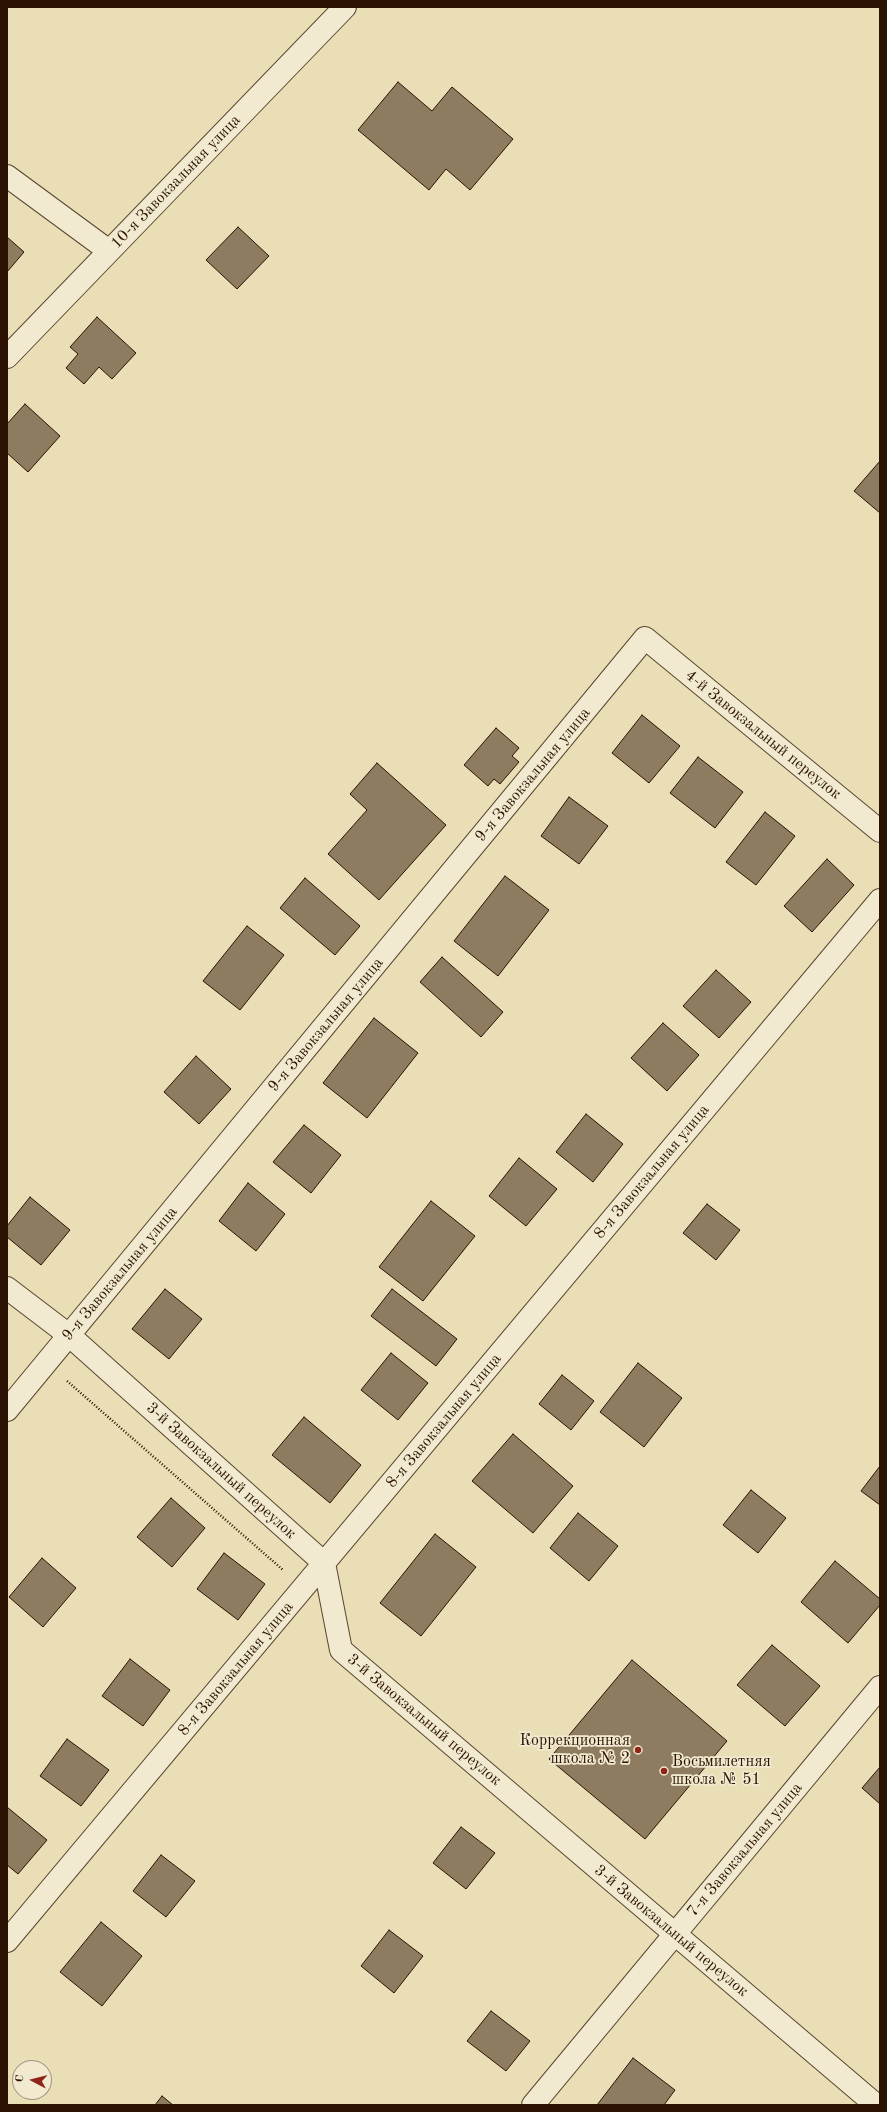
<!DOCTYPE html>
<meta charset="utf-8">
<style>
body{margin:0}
#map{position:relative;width:887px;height:2112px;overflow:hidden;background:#e9deb6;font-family:"Old Standard TT",serif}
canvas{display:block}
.frame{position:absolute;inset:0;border:8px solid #2c1202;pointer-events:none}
.north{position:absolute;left:12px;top:2060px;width:40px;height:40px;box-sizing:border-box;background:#f1ead0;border:1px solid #a2947e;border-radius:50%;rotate:277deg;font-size:11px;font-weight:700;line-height:16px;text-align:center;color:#2c1202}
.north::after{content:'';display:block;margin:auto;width:14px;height:18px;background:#8f2418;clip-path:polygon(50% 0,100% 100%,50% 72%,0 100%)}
</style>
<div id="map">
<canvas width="887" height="2112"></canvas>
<div class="frame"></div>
<div class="north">С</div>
</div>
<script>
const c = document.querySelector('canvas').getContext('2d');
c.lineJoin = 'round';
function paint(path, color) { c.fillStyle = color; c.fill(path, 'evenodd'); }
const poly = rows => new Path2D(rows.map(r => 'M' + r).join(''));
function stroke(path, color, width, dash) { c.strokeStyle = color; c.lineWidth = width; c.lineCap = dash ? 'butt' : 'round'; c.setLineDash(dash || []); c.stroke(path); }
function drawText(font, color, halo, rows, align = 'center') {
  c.font = font + ' "Old Standard TT",serif'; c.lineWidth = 3.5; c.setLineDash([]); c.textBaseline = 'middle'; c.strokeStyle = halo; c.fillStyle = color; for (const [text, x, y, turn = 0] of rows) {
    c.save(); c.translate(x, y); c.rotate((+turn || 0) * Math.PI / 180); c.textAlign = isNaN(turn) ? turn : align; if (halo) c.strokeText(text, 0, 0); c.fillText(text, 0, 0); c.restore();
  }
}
const building = poly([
 [398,82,432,111,452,87,513,139,470,190,446,169,429,190,358,130,398,82],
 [238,227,269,256,237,289,206,260,238,227],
 [7,237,24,252,7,272,7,237],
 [97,317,136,353,112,379,99,367,84,384,66,368,78,354,70,347,97,317],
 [25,404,60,436,28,472,7,453,7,424,25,404],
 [880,461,880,513,854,491,880,461],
 [642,715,680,746,649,783,612,753,642,715],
 [496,728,519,748,512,756,519,762,500,784,494,779,488,786,464,765,496,728],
 [698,757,743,792,715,828,670,793,698,757],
 [377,763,446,825,379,900,328,854,367,810,350,794,377,763],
 [569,797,608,826,579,864,541,836,569,797],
 [765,812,795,836,756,885,726,862,765,812],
 [827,859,854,885,812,932,784,906,827,859],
 [505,876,549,910,498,976,454,941,505,876],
 [305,878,360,926,335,955,280,908,305,878],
 [247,926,284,955,240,1010,203,981,247,926],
 [442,957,503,1012,481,1037,420,982,442,957],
 [716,970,751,1002,719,1038,683,1006,716,970],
 [374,1018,418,1053,367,1118,323,1083,374,1018],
 [663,1023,699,1055,667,1091,631,1058,663,1023],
 [196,1056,231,1089,199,1124,164,1092,196,1056],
 [586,1114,623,1144,593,1182,556,1152,586,1114],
 [304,1125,341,1155,311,1193,273,1162,304,1125],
 [519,1158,557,1189,526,1226,489,1196,519,1158],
 [248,1183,285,1214,256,1251,219,1221,248,1183],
 [30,1197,70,1230,41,1265,7,1237,7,1226,30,1197],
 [431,1201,475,1236,423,1301,379,1267,431,1201],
 [707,1204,740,1230,716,1260,683,1233,707,1204],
 [165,1289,202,1319,169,1359,132,1329,165,1289],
 [392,1289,457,1339,436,1366,371,1316,392,1289],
 [391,1353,428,1383,398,1420,361,1390,391,1353],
 [638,1363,682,1398,644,1447,600,1412,638,1363],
 [562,1375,594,1401,571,1430,539,1404,562,1375],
 [304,1417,361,1465,330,1503,272,1455,304,1417],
 [513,1434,573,1486,533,1533,472,1481,513,1434],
 [880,1466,880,1505,861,1491,880,1466],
 [751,1490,786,1518,758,1553,723,1525,751,1490],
 [171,1498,205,1528,172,1567,137,1537,171,1498],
 [578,1513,618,1546,589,1581,550,1548,578,1513],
 [435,1534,476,1567,421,1636,380,1603,435,1534],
 [224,1553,265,1584,238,1620,197,1589,224,1553],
 [42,1558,76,1588,43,1627,9,1597,42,1558],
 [835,1561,880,1599,880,1605,848,1643,801,1602,835,1561],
 [772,1645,820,1686,785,1726,737,1685,772,1645],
 [130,1659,170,1690,143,1726,102,1696,130,1659],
 [632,1660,727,1741,645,1839,549,1759,632,1660],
 [67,1739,109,1770,81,1806,40,1776,67,1739],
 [880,1767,880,1804,862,1788,880,1767],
 [7,1807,47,1840,18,1874,7,1865,7,1807],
 [461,1827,495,1853,466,1889,433,1863,461,1827],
 [161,1855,195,1881,166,1917,133,1891,161,1855],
 [101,1922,142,1956,102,2006,60,1972,101,1922],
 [389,1930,423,1956,394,1993,361,1966,389,1930],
 [491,2011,530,2041,506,2071,467,2041,491,2011],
 [633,2058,675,2090,664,2105,597,2105,633,2058],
 [162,2096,173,2105,155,2105,162,2096]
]);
const path = poly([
 [67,1381,283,1570]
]);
const minor = poly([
 [7,176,109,251],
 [7,357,345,7],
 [7,1288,70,1336,324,1563,341,1650,876,2105],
 [7,1410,645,638,880,831],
 [7,1941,880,900],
 [533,2105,880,1687]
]);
const markers = [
 [638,1750,4,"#8f2418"],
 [664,1771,4,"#8f2418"]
];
const streetNames = [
 ["10-я Завокзальная улица",176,182,-46],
 ["4-й Завокзальный переулок",763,735,39],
 ["9-я Завокзальная улица",533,775,-50],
 ["9-я Завокзальная улица",326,1025,-50],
 ["8-я Завокзальная улица",652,1172,-50],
 ["9-я Завокзальная улица",120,1274,-50],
 ["8-я Завокзальная улица",444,1421,-50],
 ["3-й Завокзальный переулок",221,1471,42],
 ["8-я Завокзальная улица",236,1669,-50],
 ["3-й Завокзальный переулок",424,1720,40],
 ["7-я Завокзальная улица",745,1850,-50],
 ["3-й Завокзальный переулок",671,1931,40]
];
const poiNames = [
 ["Коррекционная",630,1741],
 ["школа № 2",630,1759],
 ["Восьмилетняя",672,1762,"left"],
 ["школа № 51",672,1780,"left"]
];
paint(building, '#8e7c60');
stroke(building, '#2c1202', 1);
stroke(minor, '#5b452f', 24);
stroke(path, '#2c1202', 2.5, [1, 2]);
stroke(minor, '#f1ead0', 22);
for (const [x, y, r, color] of markers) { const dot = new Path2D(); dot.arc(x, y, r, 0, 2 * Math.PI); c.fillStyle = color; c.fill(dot); stroke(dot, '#f1ead0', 1.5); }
drawText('16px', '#2c1202', '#f1ead0', streetNames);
drawText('16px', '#2c1202', '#f1ead0', poiNames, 'right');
</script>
